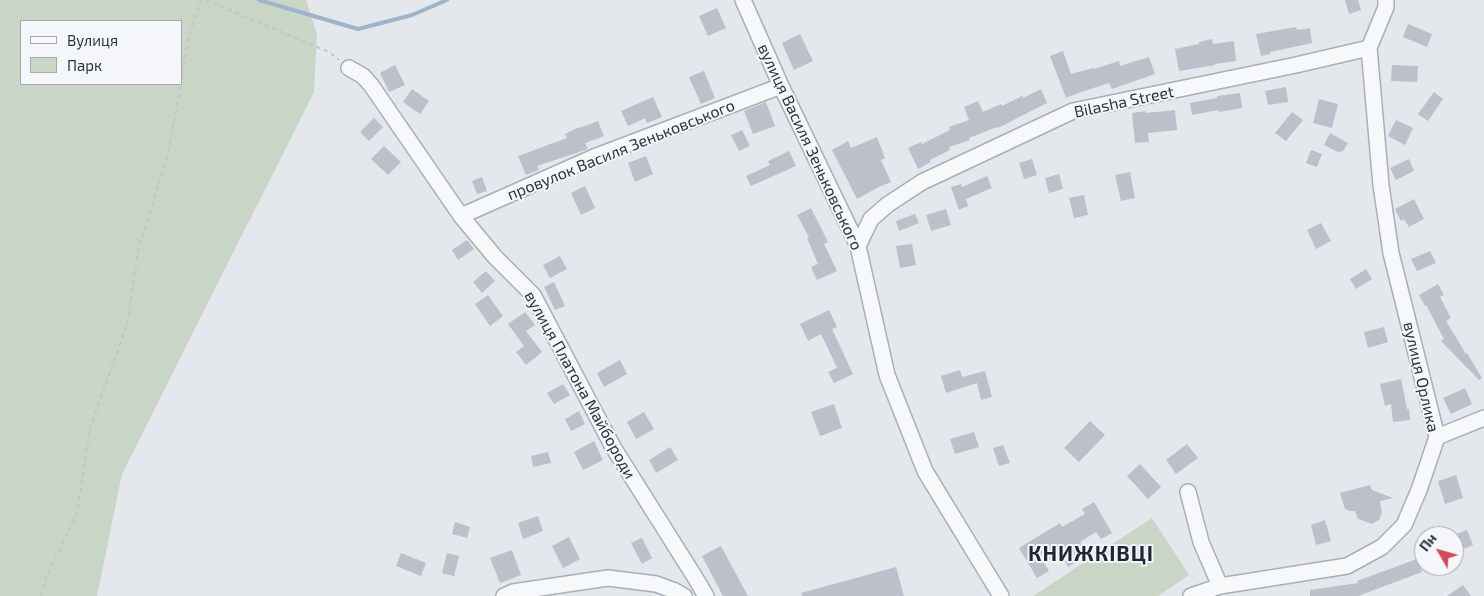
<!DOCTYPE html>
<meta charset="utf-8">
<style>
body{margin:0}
#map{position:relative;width:1484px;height:596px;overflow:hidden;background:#e4e7ec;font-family:"Exo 2",sans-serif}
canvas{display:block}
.legend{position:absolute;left:20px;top:20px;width:162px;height:65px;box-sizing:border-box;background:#f4f6f9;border:1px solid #a4a8b1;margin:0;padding:6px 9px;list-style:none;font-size:15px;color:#2b3445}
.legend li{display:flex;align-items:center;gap:10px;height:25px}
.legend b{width:25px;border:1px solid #a4a8b1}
.north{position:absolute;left:1414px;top:526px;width:50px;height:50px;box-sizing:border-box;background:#f4f6f9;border:1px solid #a4a8b1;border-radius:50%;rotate:308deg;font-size:14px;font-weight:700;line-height:20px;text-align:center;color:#2b3445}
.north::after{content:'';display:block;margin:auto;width:18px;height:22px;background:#d1495b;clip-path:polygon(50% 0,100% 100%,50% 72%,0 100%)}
</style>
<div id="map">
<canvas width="1484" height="596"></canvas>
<ul class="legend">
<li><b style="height:6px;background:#f7f8fa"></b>Вулиця</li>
<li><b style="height:14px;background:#c9d6c5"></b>Парк</li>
</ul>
<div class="north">Пн</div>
</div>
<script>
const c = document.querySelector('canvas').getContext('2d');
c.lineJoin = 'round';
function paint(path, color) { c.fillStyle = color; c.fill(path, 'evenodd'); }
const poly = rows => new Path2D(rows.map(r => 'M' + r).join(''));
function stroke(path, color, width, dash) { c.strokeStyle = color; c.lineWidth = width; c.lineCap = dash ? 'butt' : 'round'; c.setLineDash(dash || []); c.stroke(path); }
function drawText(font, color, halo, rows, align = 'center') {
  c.font = font + ' "Exo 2",sans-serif'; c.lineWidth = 4; c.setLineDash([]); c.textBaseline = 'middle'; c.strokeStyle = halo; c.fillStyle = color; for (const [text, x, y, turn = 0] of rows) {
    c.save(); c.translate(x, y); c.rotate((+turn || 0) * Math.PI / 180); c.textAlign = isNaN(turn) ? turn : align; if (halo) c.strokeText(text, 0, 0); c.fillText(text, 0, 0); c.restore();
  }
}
const green = poly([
 [0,0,306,0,317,34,314,92,122,474,97,596,0,596],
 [21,21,181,21,181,84,21,84],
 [1152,518,1189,575,1158,596,1033,596]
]);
const stream = poly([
 [259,0,358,29,412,15,447,0]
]);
const building = poly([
 [1345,0,1358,0,1361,10,1349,14],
 [717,8,726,28,708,36,699,16],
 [1408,24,1432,34,1427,47,1403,37],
 [1296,27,1297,30,1310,28,1312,43,1270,52,1270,54,1261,56,1256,34],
 [800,34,813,61,794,70,782,43],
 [1212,39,1213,44,1234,41,1236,61,1215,64,1215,65,1179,71,1175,49,1199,44,1199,42],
 [1063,51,1071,74,1093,68,1094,69,1119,61,1120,66,1149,57,1155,74,1112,89,1109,83,1078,93,1066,98,1050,56],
 [395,65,405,85,389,92,380,73],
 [1392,65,1418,66,1417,82,1391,81],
 [704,71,715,98,701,104,689,77],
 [1286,87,1288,102,1268,105,1265,91],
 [412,89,429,101,420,114,403,102],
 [1041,89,1047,103,998,128,997,127,969,138,970,140,949,147,950,150,930,160,931,162,918,169,908,148,921,142,922,144,950,130,949,127,969,120,964,107,978,101,983,112,1001,104,1002,106,1022,96,1023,98],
 [1434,92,1443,99,1428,121,1418,114],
 [1240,93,1242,108,1219,112,1218,110,1192,115,1190,103,1217,98,1217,96],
 [653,97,662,117,647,123,645,118,628,126,621,111],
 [1319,99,1338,104,1332,128,1313,123],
 [766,102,775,126,753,134,744,111],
 [1175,110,1177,130,1148,133,1149,142,1135,143,1132,113,1146,111,1146,113],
 [1292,112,1303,120,1286,141,1275,133],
 [374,118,383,127,369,141,360,132],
 [1396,120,1413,128,1405,145,1388,136],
 [598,121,604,136,585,143,588,149,537,166,539,170,526,175,518,156,567,138,565,134,579,127,579,128],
 [742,130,750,146,739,151,731,135],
 [1330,133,1348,143,1343,151,1338,152,1324,145],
 [877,137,885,158,881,160,891,182,879,187,857,199,832,150,848,141,851,148],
 [384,146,401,162,388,175,371,159],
 [1311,150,1322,154,1317,167,1306,163],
 [789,151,796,166,751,186,746,176,770,165,768,161],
 [646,156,653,174,635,182,628,163],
 [1032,159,1037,175,1024,179,1019,163],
 [1409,159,1414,171,1396,180,1390,168],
 [1130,172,1135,198,1121,201,1115,175],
 [1059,174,1063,189,1049,193,1045,178],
 [987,176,992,188,966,199,968,206,959,210,951,187,961,184,962,187],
 [482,177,487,191,477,194,472,181],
 [585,186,595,208,581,215,571,193],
 [1084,195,1088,215,1074,218,1069,198],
 [1414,199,1424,219,1409,227,1404,219,1401,221,1395,209],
 [811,208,828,242,824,244,837,271,817,280,811,267,818,264,807,238,809,237,797,215],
 [946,209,951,225,931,231,926,215],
 [915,214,919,223,899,231,896,221],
 [1321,223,1331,241,1316,249,1307,230],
 [467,240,474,249,458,260,452,250],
 [912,244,916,265,900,268,896,246],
 [1430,251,1436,263,1417,271,1411,259],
 [560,256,567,269,550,278,543,265],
 [1366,269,1372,279,1356,289,1350,279],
 [486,271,495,281,482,293,473,282],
 [554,282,565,306,555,310,544,287],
 [1438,284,1444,295,1440,297,1451,318,1446,321,1466,354,1467,353,1482,378,1479,380,1441,341,1444,339,1426,305,1425,306,1419,295],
 [488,295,503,316,490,326,475,304],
 [829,310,837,327,832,329,853,374,834,383,828,372,837,368,821,334,808,341,800,324],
 [525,312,535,325,526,331,542,352,526,365,516,352,524,346,508,324],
 [1384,327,1388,342,1368,348,1364,332],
 [620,360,627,374,604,387,597,373],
 [960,370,962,377,985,371,992,397,981,400,977,383,946,393,941,376],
 [1401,379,1407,409,1409,409,1410,420,1393,422,1391,404,1385,406,1380,384],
 [563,384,570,395,554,404,547,393],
 [1465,388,1472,404,1451,414,1443,398],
 [834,404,842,428,820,436,811,412],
 [579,411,585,424,571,431,565,419],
 [644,412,654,429,636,439,627,422],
 [1090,421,1105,435,1079,462,1064,448],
 [974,432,979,447,955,454,950,439],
 [594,441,603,460,583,470,574,452],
 [1187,444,1198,458,1176,474,1166,460],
 [1003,445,1010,463,999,466,993,448],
 [670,447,678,460,656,473,649,460],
 [548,452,551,463,533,467,531,456],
 [1140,464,1161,487,1148,499,1127,476],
 [1456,475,1463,498,1445,504,1438,481],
 [1370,485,1372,490,1393,498,1380,501,1382,513,1379,520,1372,524,1358,519,1355,511,1349,511,1345,509,1340,493],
 [1094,502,1112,533,1101,539,1096,532,1080,542,1088,555,1068,567,1060,553,1044,563,1049,571,1037,578,1019,548,1060,523,1062,527,1085,514,1082,509],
 [538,516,543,531,523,539,518,523],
 [1325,520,1331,541,1316,545,1311,525],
 [455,522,470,527,467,538,452,534],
 [1467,530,1473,545,1454,553,1454,535],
 [569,537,580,559,563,568,552,546],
 [642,538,652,558,642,564,631,543],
 [721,546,748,596,723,596,702,556],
 [512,550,521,575,500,583,490,558],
 [401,553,426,563,421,576,396,566],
 [447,553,459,556,454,576,442,573],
 [1417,559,1422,572,1358,596,1310,596,1310,590,1358,583,1357,581],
 [896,567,904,596,802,596,801,593],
 [1463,585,1471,596,1447,596]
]);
const path = poly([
 [206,0,329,52,339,60],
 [181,81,189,36,201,0],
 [41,596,46,577,77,513,90,428,127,325,138,251,168,154,181,84]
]);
const minor = poly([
 [743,0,781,86,858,246,887,375,925,471,1001,596],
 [349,68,363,76,371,85,461,216,495,257,533,295,613,447,696,579,706,596],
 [461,216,594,157,781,86],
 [858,246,871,219,887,205,922,182,1073,111,1296,65,1369,48],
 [1437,437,1484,418],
 [1188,492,1201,542,1220,586],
 [504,596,513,592,608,578,656,584,675,591,684,596],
 [1191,596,1220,586,1347,566,1382,547,1404,525,1419,490,1437,437,1391,253,1381,185,1369,48,1386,7,1386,0]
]);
const streetNames = [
 ["Bilasha Street",1124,102,-12],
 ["вулиця Василя Зеньковського",810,147,65],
 ["провулок Василя Зеньковського",621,150,-22],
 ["вулиця Орлика",1421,377,77],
 ["вулиця Платона Майбороди",580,385,61]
];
const districtNames = [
 ["КНИЖКІВЦІ",1091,554]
];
paint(green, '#c9d6c5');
stroke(stream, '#9fb4cc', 4);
paint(building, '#bbc0ca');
stroke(minor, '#a9aeb7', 18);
stroke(path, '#c2c5cb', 2, [4, 4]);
stroke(minor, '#f7f8fa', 15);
drawText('16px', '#2b3445', '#f4f6f9', streetNames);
c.letterSpacing = '1px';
drawText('bold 21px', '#1d2536', '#f4f6f9', districtNames);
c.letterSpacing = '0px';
</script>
